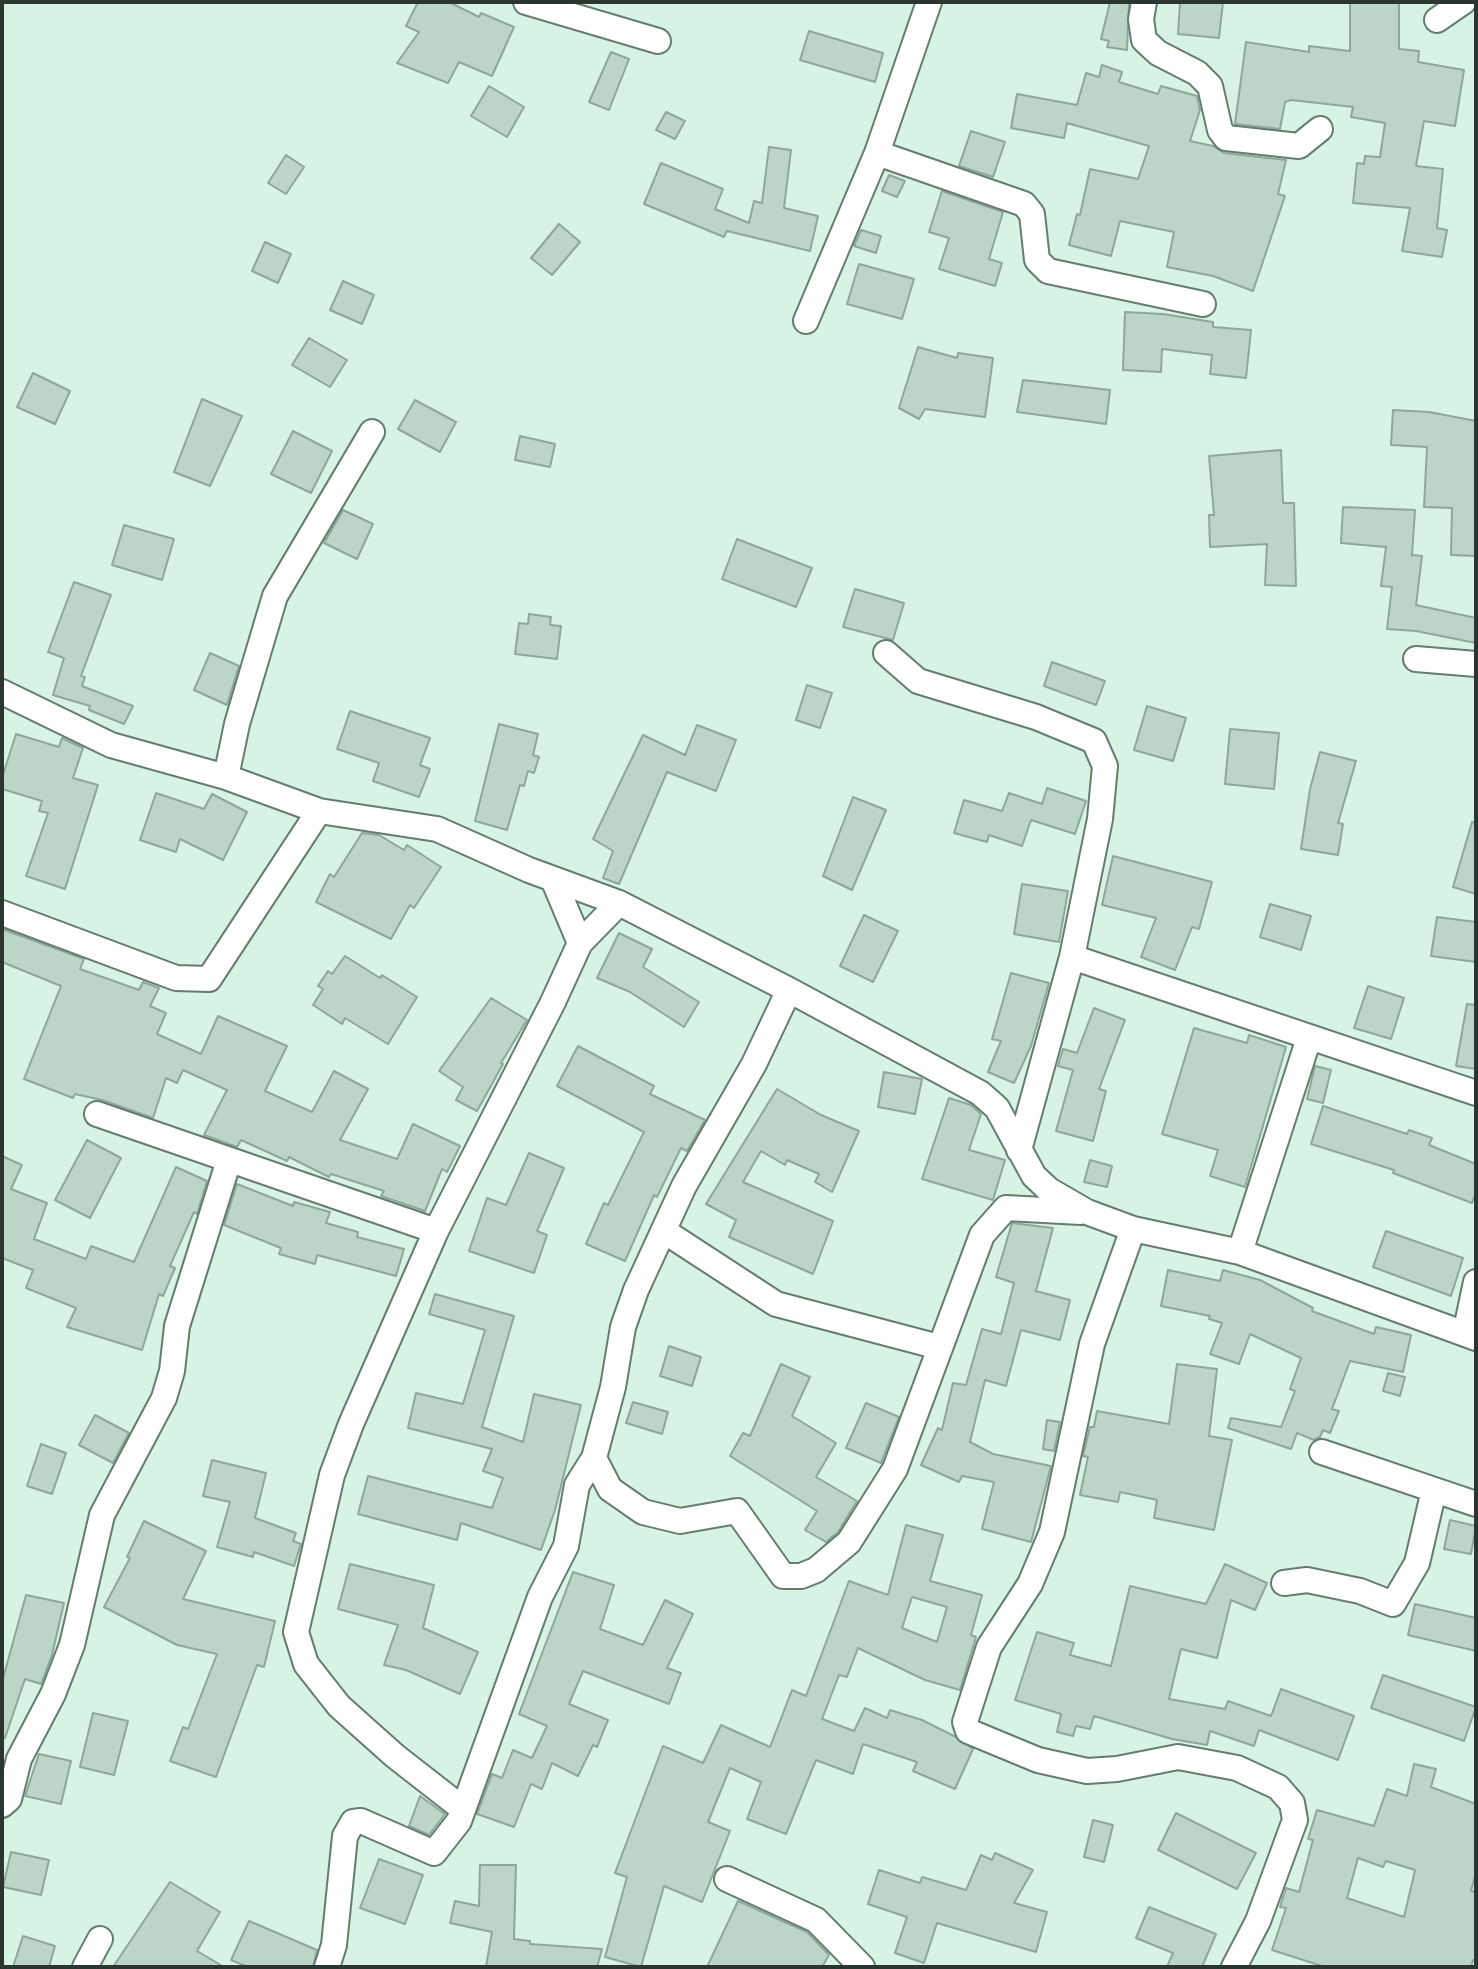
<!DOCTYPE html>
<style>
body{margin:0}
#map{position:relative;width:1478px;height:1969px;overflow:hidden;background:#d7f3e3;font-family:Mulish,sans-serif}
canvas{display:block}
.frame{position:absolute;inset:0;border:4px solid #2b3630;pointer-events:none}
</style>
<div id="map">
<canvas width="1478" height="1969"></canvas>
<div class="frame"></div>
</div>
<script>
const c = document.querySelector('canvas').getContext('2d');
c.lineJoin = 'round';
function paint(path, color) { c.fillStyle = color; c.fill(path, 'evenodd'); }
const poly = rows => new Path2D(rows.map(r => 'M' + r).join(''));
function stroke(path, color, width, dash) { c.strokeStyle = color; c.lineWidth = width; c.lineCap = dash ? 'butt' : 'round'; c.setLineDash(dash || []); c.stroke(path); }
const building = poly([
 [418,2,449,2,479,17,481,13,514,27,492,76,459,62,448,83,397,63,419,32,406,26,418,2],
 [1110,2,1129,2,1127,50,1107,47,1109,41,1101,39,1110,2],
 [1180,2,1223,2,1219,38,1178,34,1180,2],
 [1350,2,1399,2,1399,49,1419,51,1418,62,1464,70,1455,126,1424,121,1416,166,1443,169,1437,228,1447,230,1442,257,1402,251,1410,208,1353,203,1357,163,1364,164,1365,156,1380,157,1385,123,1351,117,1353,107,1291,100,1285,102,1280,129,1235,124,1246,42,1309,52,1309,46,1350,51,1350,2],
 [809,31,883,53,875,82,800,60,809,31],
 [611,52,629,59,609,110,589,102,611,52],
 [1102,65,1122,72,1119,82,1158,94,1161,86,1197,96,1200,110,1190,141,1213,146,1224,153,1286,160,1278,194,1285,196,1253,291,1213,276,1167,267,1174,232,1120,221,1111,256,1069,245,1077,214,1080,215,1090,169,1138,179,1149,146,1067,123,1064,138,1011,128,1017,94,1077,105,1086,73,1099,77,1102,65],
 [489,86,524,107,507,137,471,116,489,86],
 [666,112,685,121,675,139,656,130,666,112],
 [971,131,1005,142,993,177,959,166,971,131],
 [769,147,791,150,784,208,818,216,810,251,727,231,724,237,644,204,661,163,723,189,715,209,749,223,754,201,762,203,769,147],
 [286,155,304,167,286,194,268,183,286,155],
 [889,175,905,181,897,197,882,191,889,175],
 [942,191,1003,212,989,259,1002,263,995,286,939,269,949,238,929,232,942,191],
 [559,224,580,242,552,275,531,258,559,224],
 [861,230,881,236,876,253,854,246,861,230],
 [265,242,291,254,278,283,252,271,265,242],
 [859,264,914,279,902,319,847,304,859,264],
 [343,281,374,295,362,324,330,310,343,281],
 [1125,312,1163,314,1213,322,1213,327,1251,330,1246,378,1210,374,1212,355,1162,349,1161,372,1123,370,1125,312],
 [309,338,347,360,330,387,292,365,309,338],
 [918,347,957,358,958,353,993,358,985,417,925,409,919,419,899,408,918,347],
 [33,373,70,391,55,424,17,407,33,373],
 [1023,380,1110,390,1106,424,1017,412,1023,380],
 [202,399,242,416,210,486,174,472,202,399],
 [415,400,456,422,440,452,398,429,415,400],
 [1393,410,1429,412,1476,421,1476,556,1451,555,1452,508,1424,507,1427,447,1391,445,1393,410],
 [293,431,332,451,311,493,271,474,293,431],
 [520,436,555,444,550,467,515,460,520,436],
 [1281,450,1283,503,1294,503,1296,586,1265,585,1267,544,1210,547,1209,515,1214,515,1209,456,1281,450],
 [1343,507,1415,510,1412,555,1422,556,1416,605,1476,618,1476,643,1416,631,1387,629,1392,587,1381,586,1386,547,1341,543,1343,507],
 [343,510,373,524,357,559,324,543,343,510],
 [124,525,174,539,162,580,112,565,124,525],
 [737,539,812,568,796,607,722,579,737,539],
 [74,582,111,595,81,676,85,677,82,686,133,706,124,724,89,710,90,706,53,695,64,658,48,652,74,582],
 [855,589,904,603,893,640,843,627,855,589],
 [529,614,551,617,550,625,561,626,557,659,515,654,519,623,528,624,529,614],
 [210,653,239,666,227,705,194,690,210,653],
 [1052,662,1105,681,1096,705,1044,686,1052,662],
 [807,685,832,693,820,728,796,720,807,685],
 [1147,706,1186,718,1173,761,1134,750,1147,706],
 [350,711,430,738,420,765,430,769,419,797,373,781,379,763,337,749,350,711],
 [499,724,538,734,533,755,539,757,534,773,528,771,524,786,520,785,507,830,475,821,499,724],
 [697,725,736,740,716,791,667,772,619,884,603,878,613,851,593,839,643,735,685,755,697,725],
 [1230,729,1279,733,1274,789,1225,784,1230,729],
 [16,734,59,747,62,738,83,748,73,778,98,785,65,889,26,876,48,813,39,811,42,801,2,789,2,778,16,734],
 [1320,752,1356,761,1338,823,1343,824,1338,855,1301,849,1310,789,1320,752],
 [1047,788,1086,801,1075,834,1031,820,1022,846,989,835,987,842,954,833,964,800,1002,811,1009,793,1042,804,1047,788],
 [156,793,204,809,212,794,247,812,223,860,180,839,176,852,140,840,156,793],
 [853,797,886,810,852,890,823,876,853,797],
 [1472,822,1476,823,1476,894,1453,887,1472,822],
 [362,833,379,835,404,850,407,845,441,867,414,908,410,905,391,939,316,902,330,874,334,877,362,833],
 [1113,856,1212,882,1199,929,1192,927,1175,970,1141,957,1156,918,1102,905,1113,856],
 [1022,884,1068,891,1059,942,1014,934,1022,884],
 [1270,904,1311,916,1301,950,1260,937,1270,904],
 [864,915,898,931,873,982,840,966,864,915],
 [1437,917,1476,922,1476,962,1431,956,1437,917],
 [2,929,84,959,80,969,139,990,143,982,159,988,150,1006,166,1013,157,1034,201,1054,218,1016,287,1046,265,1091,312,1112,334,1071,368,1089,340,1140,397,1159,413,1124,460,1146,447,1172,442,1169,425,1211,381,1196,384,1191,331,1174,329,1177,289,1157,287,1161,241,1140,237,1147,204,1135,227,1090,183,1070,177,1083,166,1078,153,1118,102,1100,75,1094,73,1098,24,1079,61,986,2,962,2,929],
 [619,933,652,949,643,967,699,1002,684,1027,630,992,597,978,619,933],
 [345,956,380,978,382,975,417,997,388,1044,345,1018,342,1024,313,1005,323,989,318,986,328,971,332,974,345,956],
 [1011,973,1049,983,1031,1046,1014,1083,988,1072,1001,1041,992,1039,1011,973],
 [1368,986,1404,998,1391,1039,1354,1028,1368,986],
 [491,998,527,1020,501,1063,503,1064,477,1111,456,1100,463,1087,439,1071,491,998],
 [1467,1004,1476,1005,1476,1069,1456,1066,1467,1004],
 [1094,1008,1125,1020,1099,1089,1106,1091,1093,1141,1056,1131,1073,1070,1058,1066,1063,1049,1077,1053,1094,1008],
 [1194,1028,1247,1043,1249,1035,1286,1047,1245,1187,1210,1176,1218,1150,1162,1134,1194,1028],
 [578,1046,654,1086,650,1094,705,1120,687,1151,681,1148,657,1197,654,1195,625,1261,586,1244,604,1203,608,1205,644,1132,557,1086,578,1046],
 [1315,1066,1331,1070,1323,1103,1307,1099,1315,1066],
 [884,1072,922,1079,915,1114,878,1107,884,1072],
 [777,1089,821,1115,859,1131,832,1192,815,1182,819,1174,787,1160,785,1165,761,1151,743,1182,833,1221,813,1274,729,1237,736,1220,706,1204,777,1089],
 [949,1098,971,1105,981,1114,969,1150,1005,1160,993,1200,922,1179,949,1098],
 [1323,1106,1407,1134,1409,1130,1432,1138,1429,1145,1476,1164,1476,1192,1472,1203,1393,1173,1394,1170,1311,1144,1323,1106],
 [87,1140,121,1158,90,1218,55,1200,87,1140],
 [529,1153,564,1168,537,1231,547,1235,534,1273,469,1251,487,1198,506,1205,529,1153],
 [2,1156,22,1165,11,1189,47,1203,34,1239,86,1259,91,1246,134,1262,176,1167,207,1181,197,1214,194,1212,170,1266,175,1268,163,1296,159,1294,142,1350,67,1327,76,1308,26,1288,33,1270,2,1258,2,1156],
 [1090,1160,1112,1166,1107,1187,1084,1182,1090,1160],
 [237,1184,293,1206,294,1202,330,1212,326,1223,358,1232,357,1237,404,1249,396,1276,317,1255,315,1264,279,1254,281,1248,224,1225,237,1184],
 [1012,1223,1053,1228,1036,1291,1070,1300,1060,1340,1021,1330,1006,1386,985,1380,970,1442,993,1454,1051,1466,1031,1542,982,1529,994,1482,962,1476,959,1482,921,1465,938,1428,942,1430,953,1383,966,1385,982,1329,1001,1334,1014,1283,996,1277,1012,1223],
 [1386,1231,1463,1258,1451,1296,1373,1267,1386,1231],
 [1168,1270,1220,1281,1223,1270,1260,1280,1313,1308,1312,1311,1374,1334,1376,1327,1411,1335,1403,1372,1350,1361,1332,1409,1339,1411,1330,1433,1323,1430,1320,1437,1314,1440,1297,1433,1291,1449,1228,1428,1231,1418,1281,1427,1295,1391,1290,1389,1301,1358,1250,1334,1239,1364,1210,1354,1222,1323,1209,1319,1210,1316,1161,1306,1168,1270],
 [435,1294,514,1316,482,1427,523,1442,534,1394,581,1405,555,1510,541,1550,461,1523,457,1540,358,1514,368,1476,492,1508,503,1478,483,1471,492,1449,408,1428,416,1393,463,1404,485,1330,429,1314,435,1294],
 [669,1346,701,1357,692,1386,660,1376,669,1346],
 [781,1364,810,1377,792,1416,836,1443,816,1477,857,1501,838,1532,826,1542,805,1530,817,1511,730,1456,743,1433,750,1436,781,1364],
 [1177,1364,1217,1369,1209,1436,1232,1440,1214,1530,1154,1518,1157,1500,1120,1492,1118,1502,1080,1495,1088,1457,1083,1456,1090,1427,1094,1427,1097,1411,1169,1424,1177,1364],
 [1388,1373,1405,1377,1400,1396,1383,1391,1388,1373],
 [633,1402,668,1412,662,1434,626,1423,633,1402],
 [866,1403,899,1417,881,1463,846,1448,866,1403],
 [95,1415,129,1433,113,1463,79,1445,95,1415],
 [1047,1420,1060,1422,1054,1451,1043,1449,1047,1420],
 [41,1444,66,1453,52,1494,27,1486,41,1444],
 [212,1460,266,1473,255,1518,296,1533,293,1541,301,1544,294,1566,254,1552,253,1557,217,1547,230,1502,203,1496,212,1460],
 [1450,1520,1476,1526,1471,1554,1444,1549,1450,1520],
 [144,1521,206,1551,183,1599,275,1621,264,1667,257,1665,216,1777,170,1761,183,1727,188,1729,217,1654,177,1645,104,1607,130,1558,127,1557,144,1521],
 [906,1525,943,1535,930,1581,982,1595,971,1635,976,1637,960,1690,925,1680,858,1648,847,1677,839,1675,822,1719,854,1731,865,1708,887,1718,890,1710,922,1720,954,1736,973,1749,955,1789,913,1771,917,1762,863,1744,853,1774,816,1760,786,1834,747,1819,761,1782,730,1768,708,1822,730,1831,702,1902,664,1886,641,1967,605,1957,627,1877,615,1873,663,1746,703,1763,721,1725,770,1747,792,1690,806,1696,849,1581,888,1595,906,1525],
 [912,1597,947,1607,937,1642,902,1628,912,1597],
 [350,1564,434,1585,423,1628,478,1652,460,1694,406,1670,384,1665,398,1625,338,1609,350,1564],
 [1225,1564,1267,1583,1255,1610,1231,1600,1217,1658,1181,1649,1169,1699,1225,1709,1228,1701,1271,1716,1281,1689,1354,1716,1338,1760,1259,1730,1254,1746,1210,1731,1207,1745,1172,1739,1094,1716,1090,1729,1076,1726,1073,1736,1057,1732,1061,1714,1015,1700,1037,1632,1074,1643,1070,1655,1111,1666,1130,1586,1206,1604,1225,1564],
 [573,1572,614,1585,600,1629,643,1645,665,1600,693,1614,667,1668,681,1673,669,1704,583,1671,569,1704,608,1720,597,1747,593,1745,578,1776,552,1763,542,1789,531,1784,514,1827,477,1814,492,1774,502,1778,513,1750,532,1758,547,1726,519,1714,573,1572],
 [26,1595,64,1603,52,1655,41,1684,25,1679,5,1738,2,1738,2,1682,26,1595],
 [1415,1604,1476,1618,1476,1651,1408,1635,1415,1604],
 [1383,1675,1476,1707,1464,1741,1371,1708,1383,1675],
 [93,1713,128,1721,114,1775,80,1767,93,1713],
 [39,1754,71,1761,61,1804,25,1796,39,1754],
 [1414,1764,1436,1769,1431,1787,1476,1804,1476,1872,1471,1891,1476,1892,1476,1961,1473,1960,1471,1967,1325,1967,1272,1950,1286,1908,1280,1907,1286,1888,1299,1892,1313,1840,1308,1839,1317,1810,1374,1826,1387,1789,1407,1796,1414,1764],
 [1358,1858,1383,1867,1386,1861,1415,1870,1404,1917,1347,1898,1358,1858],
 [420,1796,445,1814,429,1835,409,1826,420,1796],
 [1176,1813,1256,1853,1237,1889,1158,1850,1176,1813],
 [1093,1820,1113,1825,1104,1862,1084,1857,1093,1820],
 [11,1852,49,1860,41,1895,3,1887,11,1852],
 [995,1853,1033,1870,1014,1903,1047,1912,1036,1952,937,1923,924,1963,895,1953,907,1917,868,1904,879,1870,920,1883,922,1877,966,1890,981,1855,992,1860,995,1853],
 [379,1859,423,1875,405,1924,360,1908,379,1859],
 [480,1865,516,1865,514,1939,530,1941,530,1944,602,1949,597,1967,486,1967,492,1932,450,1923,455,1901,479,1906,480,1865],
 [170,1882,220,1912,197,1951,224,1967,113,1967,170,1882],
 [738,1901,807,1932,829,1955,822,1967,707,1967,738,1901],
 [1149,1907,1216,1934,1202,1967,1167,1967,1173,1953,1136,1938,1149,1907],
 [249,1921,317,1950,313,1967,248,1967,231,1960,249,1921],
 [23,1936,55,1946,49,1967,13,1967,23,1936]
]);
const minor = poly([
 [526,2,658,41],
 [1144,2,1141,19,1144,40,1158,53,1197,73,1210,86,1220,130,1226,138,1299,146,1320,129],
 [1437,20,1463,2],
 [877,153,1024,204,1032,214,1037,260,1048,271,1203,304],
 [806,321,877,153,929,2],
 [886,653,918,681,1036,717,1094,741,1105,766,1100,819,1072,957,1019,1150],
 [1416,659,1476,664],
 [2,692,111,745,226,777,319,811,437,829,529,870,619,903,789,990,980,1093,997,1108,1034,1176,1049,1190,1087,1212,1133,1229,1240,1252,1476,1338],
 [226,777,237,724,275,596,372,432],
 [553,879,580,943],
 [2,913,176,978,209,979,319,811],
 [1072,957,1476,1093],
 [97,1114,436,1231],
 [1133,1229,1092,1344,1052,1532,1030,1584,989,1647,965,1722,968,1731,1038,1760,1087,1771,1117,1769,1178,1757,1237,1768,1278,1787,1292,1803,1295,1820,1258,1921,1234,1967],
 [664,1231,776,1304,939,1347],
 [1240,1252,1309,1038],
 [1465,1334,1476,1282],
 [1322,1452,1476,1504],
 [594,1458,610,1489,643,1512,680,1521,737,1511,783,1576,801,1576,816,1570,849,1542,895,1469,982,1235,1006,1208,1081,1212],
 [1284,1583,1307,1580,1360,1591,1393,1604,1417,1563,1434,1490],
 [2,1805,9,1799,19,1759,53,1694,72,1645,102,1515,164,1398,172,1371,177,1326,229,1160],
 [463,1809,395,1756,339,1706,306,1664,296,1632,332,1475,351,1424,436,1231,553,1002,580,943,619,903],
 [727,1879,816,1920,862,1967],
 [85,1967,100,1939],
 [327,1967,334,1945,345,1836,353,1822,361,1821,434,1853,459,1821,540,1597,566,1546,577,1485,594,1458,613,1387,623,1327,636,1290,684,1186,754,1064,789,990]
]);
paint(building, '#bbd6c7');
stroke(building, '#8da899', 2);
stroke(minor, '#647d6f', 28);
stroke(minor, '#fff', 24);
</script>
